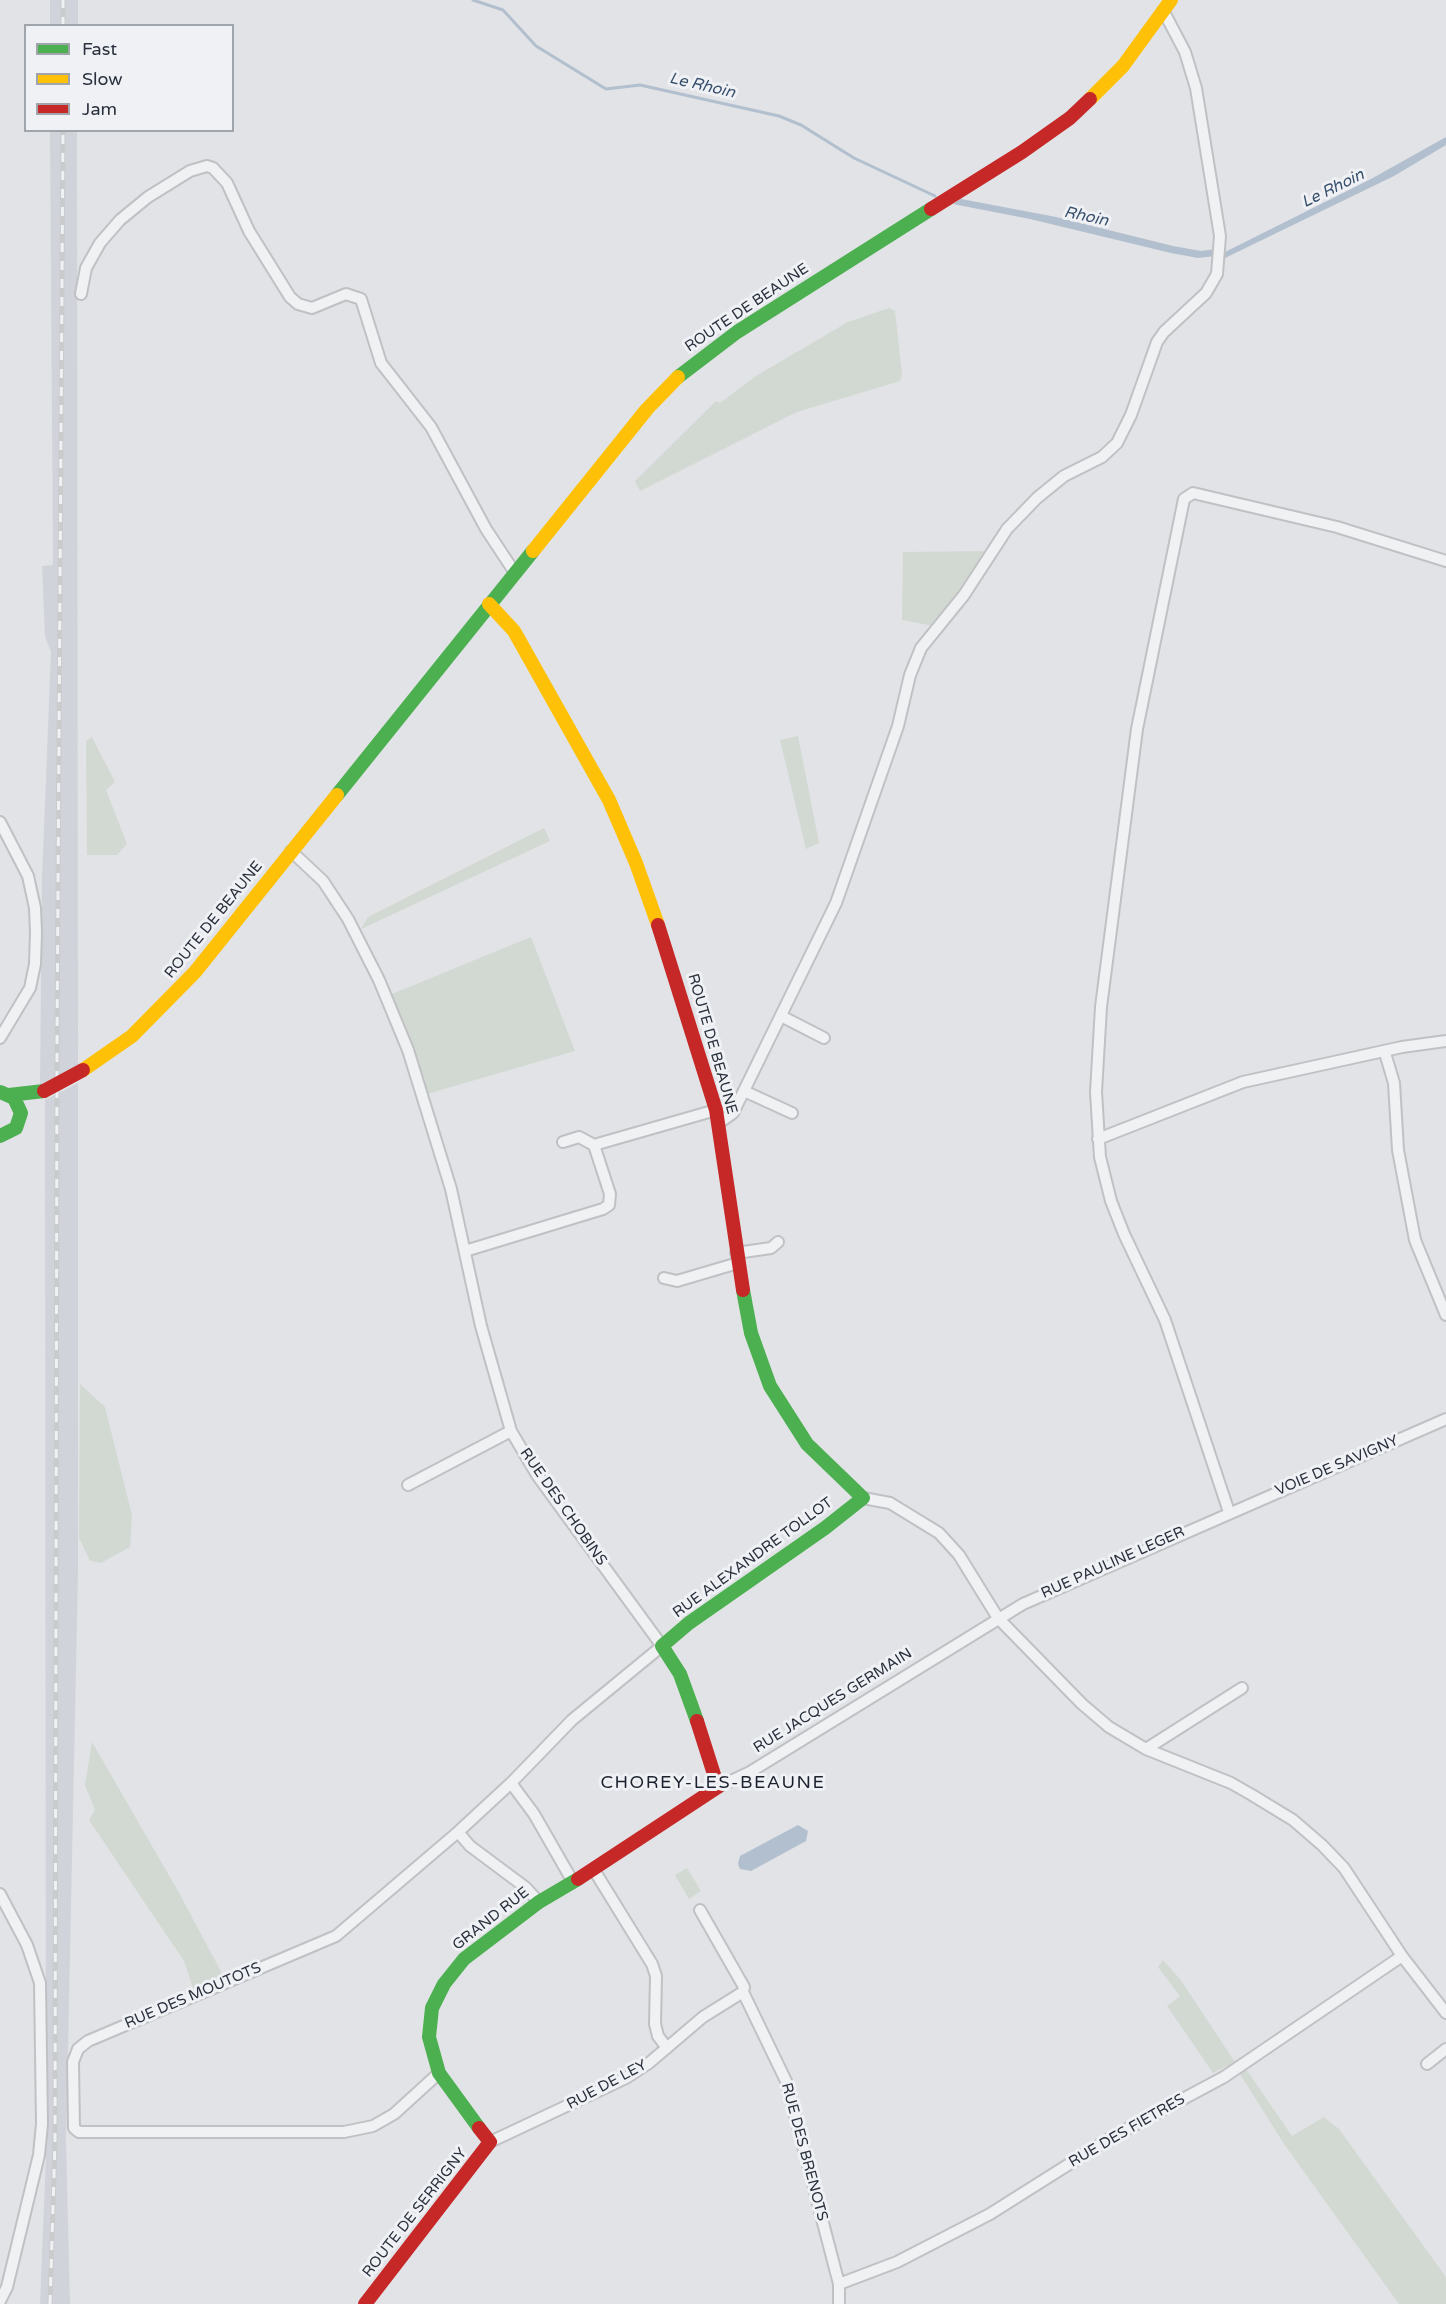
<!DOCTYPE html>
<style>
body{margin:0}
#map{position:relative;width:1446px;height:2304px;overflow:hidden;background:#e1e3e6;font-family:"Varela Round",sans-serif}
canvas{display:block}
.legend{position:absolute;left:24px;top:24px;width:210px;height:108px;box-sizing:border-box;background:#eff1f5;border:2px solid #a0a4ab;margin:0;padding:8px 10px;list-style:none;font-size:18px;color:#2a313d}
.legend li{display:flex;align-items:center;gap:12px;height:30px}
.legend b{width:30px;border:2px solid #a0a4ab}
</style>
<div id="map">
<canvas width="1446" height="2304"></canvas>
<ul class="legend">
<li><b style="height:8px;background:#4caf50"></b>Fast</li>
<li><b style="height:8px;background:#ffc107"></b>Slow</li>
<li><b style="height:8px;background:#c62828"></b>Jam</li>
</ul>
</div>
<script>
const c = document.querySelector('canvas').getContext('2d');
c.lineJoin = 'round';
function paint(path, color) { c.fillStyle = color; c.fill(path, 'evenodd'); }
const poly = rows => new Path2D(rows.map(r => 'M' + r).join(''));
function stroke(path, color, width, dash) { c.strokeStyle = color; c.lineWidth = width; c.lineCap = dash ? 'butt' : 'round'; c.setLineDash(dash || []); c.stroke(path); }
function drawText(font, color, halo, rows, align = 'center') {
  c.font = font + ' "Varela Round",sans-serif'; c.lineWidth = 6; c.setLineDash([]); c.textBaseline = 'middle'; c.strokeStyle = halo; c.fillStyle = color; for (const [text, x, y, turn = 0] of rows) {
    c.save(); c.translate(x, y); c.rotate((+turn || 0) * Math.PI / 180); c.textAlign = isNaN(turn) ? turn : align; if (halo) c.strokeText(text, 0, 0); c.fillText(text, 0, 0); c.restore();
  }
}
const built = poly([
 [50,0,78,0,78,25,50,25],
 [77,130,78,1065,40,1085,42,878,51,652,45,636,42,566,53,565,50,131],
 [78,1083,78,1572,66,2142,70,2304,40,2304,46,2156,45,1100]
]);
const green = poly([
 [889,308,895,311,902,375,900,381,797,412,640,491,635,481,716,401,720,403,756,376,848,322],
 [990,551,950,610,933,626,902,620,903,552],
 [798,736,819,843,806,849,780,740],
 [92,737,115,782,106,790,127,844,117,855,87,855,86,741],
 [544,828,550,841,361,929,368,917],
 [531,937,575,1051,427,1094,392,994],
 [80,1384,105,1407,132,1515,130,1547,101,1563,90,1561,79,1538],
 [92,1742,178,1891,225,1979,194,1991,184,1961,89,1820,95,1810,85,1785],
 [687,1868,701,1891,689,1899,675,1875],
 [1163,1960,1180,1979,1235,2062,1213,2073,1167,2006,1180,1996,1158,1967],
 [1246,2069,1292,2136,1324,2117,1339,2129,1446,2277,1446,2304,1399,2304,1284,2144,1240,2074]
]);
const water = poly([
 [1446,137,1446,145,1394,176,1225,258,1225,252,1371,179],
 [961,199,1056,217,1173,246,1201,251,1216,249,1216,256,1198,258,1171,253,1030,219,953,204],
 [798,1825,808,1831,806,1841,751,1871,740,1869,738,1864,740,1856]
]);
const stream = poly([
 [473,0,503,10,536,46,606,89,640,85,779,116,801,125,854,158,935,196]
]);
const street = poly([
 [81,294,86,268,100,243,120,220,148,197,190,171,207,166,213,168,227,183,249,231,290,297,298,304,312,308,346,294,361,299,381,363,431,427,486,529,515,573],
 [0,822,28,876,35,908,36,933,35,964,30,988,0,1038],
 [291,851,323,881,348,919,379,980,408,1050,451,1189,481,1326,511,1431,537,1475,662,1646,572,1720,511,1783,458,1832,336,1936,88,2041,78,2049,73,2062,74,2128,79,2132,344,2132,373,2126,394,2114,439,2073],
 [781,1016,824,1038],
 [1385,1053,1394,1083,1398,1150,1415,1240,1446,1315],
 [744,1091,792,1113],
 [719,1123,733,1113,836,903,898,726,910,675,921,648,964,595,1007,529,1037,498,1064,476,1102,457,1117,443,1131,415,1157,342,1164,332,1206,293,1217,274,1220,236,1196,88,1185,52,1164,12],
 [1098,1139,1243,1082,1402,1047,1446,1041],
 [563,1142,579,1137,594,1145],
 [465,1251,603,1209,609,1205,610,1194,594,1145,716,1110],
 [736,1253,771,1248,778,1242],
 [664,1278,677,1281,738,1263],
 [408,1485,511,1431],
 [863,1498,890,1503,939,1533,959,1555,998,1618,1082,1704,1109,1727,1146,1749,1231,1783,1252,1795,1293,1820,1322,1845,1344,1868,1402,1956,1446,2013],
 [1229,1512,1165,1320,1124,1234,1111,1201,1100,1157,1096,1092,1101,1007,1137,729,1184,499,1193,493,1337,527,1446,561],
 [1146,1749,1242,1688],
 [511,1783,534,1814,573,1882],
 [718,1787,750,1772,1023,1604,1446,1419],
 [458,1832,470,1846,525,1887,539,1902],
 [594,1870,652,1964,656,1976,655,2024,658,2036,667,2048],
 [0,1894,27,1945,40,1983,42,2124,39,2155,7,2287,0,2301],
 [700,1910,744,1987,743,1992,786,2081,839,2284,839,2304],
 [1427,2064,1446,2049],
 [490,2142,626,2078,649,2063,703,2017,743,1992],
 [839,2284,897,2262,990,2214,1112,2137,1224,2077,1402,1956]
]);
const fast = poly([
 [678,377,737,332,931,209],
 [337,795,533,551],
 [0,1092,14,1098,21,1113,16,1128,0,1136],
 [9,1095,44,1091],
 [697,1721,680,1674,662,1646,689,1623,825,1528,863,1498,807,1444,770,1386,751,1333,743,1290],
 [479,2128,439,2073,429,2037,432,2008,444,1984,464,1959,539,1902,578,1879]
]);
const slow = poly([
 [1090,99,1123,66,1171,0],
 [533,551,647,409,678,377],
 [489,604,514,631,609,800,636,863,658,925],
 [83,1070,132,1036,195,972,337,795]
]);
const jam = poly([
 [931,209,1022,152,1070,118,1090,99],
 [658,925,716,1110,743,1290],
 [578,1879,718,1787,697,1721],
 [365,2304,490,2142,479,2128]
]);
const rail = poly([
 [63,26,63,0],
 [50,2304,55,2143,57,1042,63,130]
]);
const jamBridge = poly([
 [44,1091,83,1070]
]);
const streetNames = [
 ["ROUTE DE BEAUNE",747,308,-34],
 ["ROUTE DE BEAUNE",214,920,-51],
 ["ROUTE DE BEAUNE",712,1044,74],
 ["VOIE DE SAVIGNY",1337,1466,-23],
 ["RUE DES CHOBINS",563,1507,55],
 ["RUE ALEXANDRE TOLLOT",753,1558,-36],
 ["RUE PAULINE LEGER",1113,1563,-24],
 ["RUE JACQUES GERMAIN",833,1701,-32],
 ["GRAND RUE",491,1919,-38],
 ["RUE DES MOUTOTS",193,1996,-23],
 ["RUE DE LEY",607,2085,-28],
 ["RUE DES FIETRES",1127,2131,-30],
 ["RUE DES BRENOTS",804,2152,75],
 ["ROUTE DE SERRIGNY",415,2213,-52]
];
const waterNames = [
 ["Le Rhoin",702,86,13],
 ["Le Rhoin",1333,189,-26],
 ["Rhoin",1086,217,12]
];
const quarterNames = [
 ["CHOREY-LES-BEAUNE",713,1783]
];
paint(built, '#d0d3d9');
paint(green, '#d2d9d2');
paint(water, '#b2bfce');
stroke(stream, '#b2bfce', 3);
stroke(street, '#c0c1c4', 14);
stroke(street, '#f0f1f3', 10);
stroke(fast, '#4caf50', 14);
stroke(slow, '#ffc107', 14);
stroke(jam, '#c62828', 14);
stroke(rail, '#cacbcd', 5);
stroke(rail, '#eff1f5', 3, [9]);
stroke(jamBridge, '#c62828', 14);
drawText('15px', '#2a313d', '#eff1f5', streetNames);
drawText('italic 16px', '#38506c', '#eff1f5', waterNames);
c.letterSpacing = '1.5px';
drawText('18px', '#1c222d', '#eff1f5', quarterNames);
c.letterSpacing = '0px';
</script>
